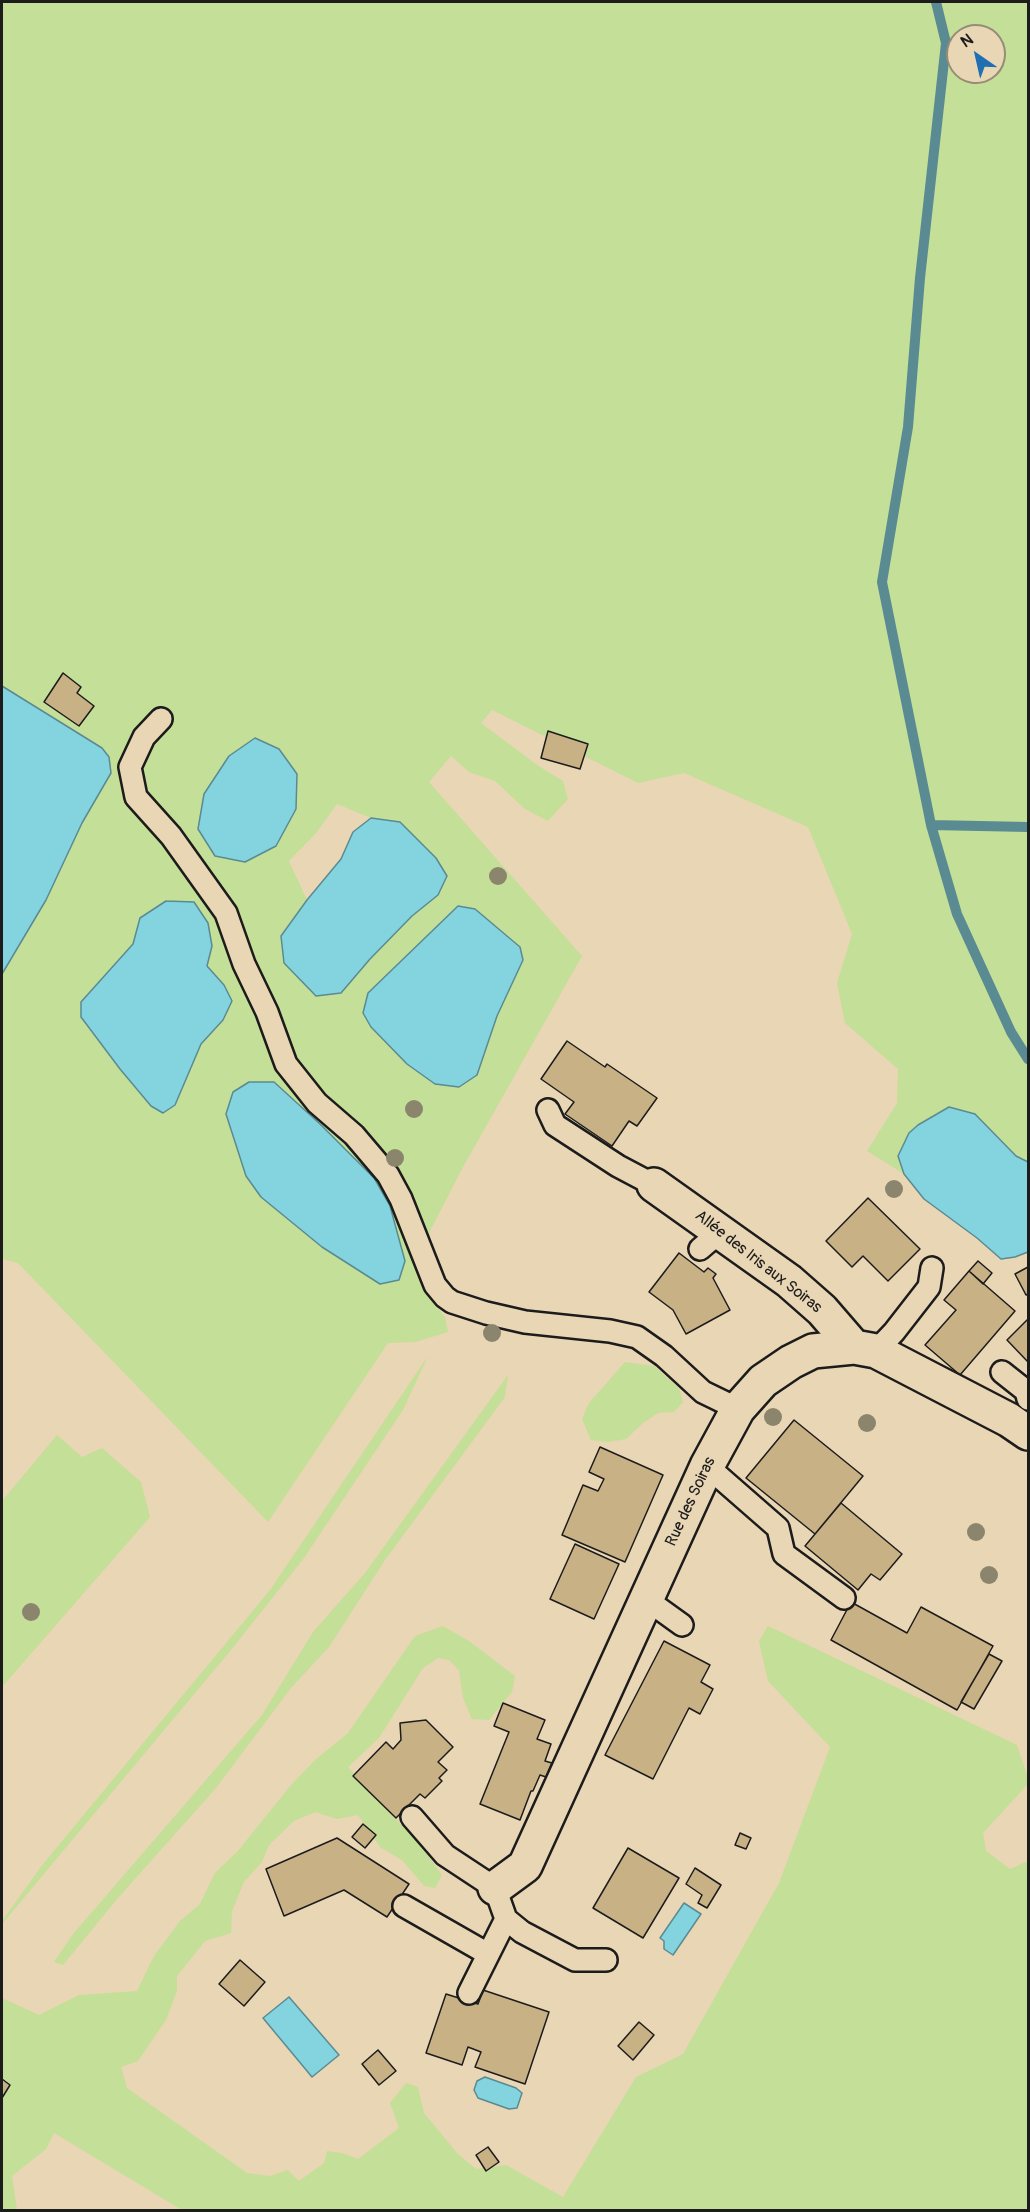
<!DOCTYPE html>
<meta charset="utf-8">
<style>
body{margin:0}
#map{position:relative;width:1030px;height:2212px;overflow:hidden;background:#e9d6b4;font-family:Pangolin,sans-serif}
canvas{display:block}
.frame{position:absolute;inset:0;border:3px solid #1c1c1c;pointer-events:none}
.north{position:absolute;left:946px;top:24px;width:60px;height:60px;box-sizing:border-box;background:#e9d6b4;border:2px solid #978c77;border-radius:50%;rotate:326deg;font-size:16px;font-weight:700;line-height:24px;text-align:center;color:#1c1c1c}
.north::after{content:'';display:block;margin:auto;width:21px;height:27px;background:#1f6fb2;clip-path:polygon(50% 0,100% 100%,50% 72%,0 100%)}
</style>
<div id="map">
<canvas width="1030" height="2212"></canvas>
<div class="frame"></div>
<div class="north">N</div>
</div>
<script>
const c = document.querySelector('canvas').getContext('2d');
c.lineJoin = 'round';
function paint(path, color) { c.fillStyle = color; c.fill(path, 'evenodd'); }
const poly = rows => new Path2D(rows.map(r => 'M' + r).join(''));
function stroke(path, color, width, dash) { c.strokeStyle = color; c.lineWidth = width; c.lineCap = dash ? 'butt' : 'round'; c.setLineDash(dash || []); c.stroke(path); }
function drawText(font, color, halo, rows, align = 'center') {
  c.font = font + ' Pangolin,sans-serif'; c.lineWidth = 4.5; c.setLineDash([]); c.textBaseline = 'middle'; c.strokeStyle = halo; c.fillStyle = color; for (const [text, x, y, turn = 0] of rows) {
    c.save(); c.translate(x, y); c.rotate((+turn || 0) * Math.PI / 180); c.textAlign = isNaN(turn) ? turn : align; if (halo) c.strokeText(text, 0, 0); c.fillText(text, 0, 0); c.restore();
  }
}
const green = poly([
 [2,2,1028,2,1028,1162,1016,1156,975,1114,949,1107,918,1125,909,1133,898,1156,904,1174,867,1151,897,1103,898,1069,845,1023,837,983,852,934,808,827,684,773,638,783,492,710,481,723,537,765,563,781,568,799,548,821,525,809,495,781,469,772,451,756,429,782,582,956,463,1167,430,1231,429,1239,439,1269,427,1294,445,1317,448,1332,415,1342,388,1343,268,1522,18,1263,2,1259,2,974,46,900,82,823,111,773,102,748,2,686],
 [958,36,994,36,994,72,958,72],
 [337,804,371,818,401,822,438,895,412,916,370,959,281,936,307,900,289,861,316,833],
 [166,901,212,946,207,966,224,985,223,1020,201,1044,175,1105,163,1113,150,1106,120,1069,81,1016,133,944,140,917],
 [458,907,475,909,520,947,523,960,497,1016,368,993],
 [274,1082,320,1124,374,1178,380,1284,322,1247,261,1197,237,1144,227,1115],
 [428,1356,403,1410,304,1558,231,1650,2,1924,2,1921,43,1864,270,1590],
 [625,1362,654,1366,679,1388,683,1402,674,1412,658,1413,643,1423,626,1439,608,1442,591,1440,582,1419,589,1403],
 [508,1375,505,1397,385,1560,329,1647,291,1688,216,1788,118,1898,63,1965,54,1962,73,1934,262,1715,313,1632,365,1573],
 [57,1435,82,1457,102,1448,141,1482,150,1517,2,1687,2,1501],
 [443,1626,469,1641,515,1676,512,1692,489,1720,472,1719,463,1698,459,1670,449,1660,438,1658,423,1668,379,1738,348,1767,422,1847,442,1875,435,1888,424,1886,402,1860,380,1847,358,1815,337,1819,315,1812,294,1821,269,1845,262,1862,244,1882,232,1911,231,1933,205,1941,177,1976,177,1991,166,2020,138,2061,121,2067,127,2088,247,2173,270,2176,288,2170,299,2181,324,2163,327,2151,342,2153,358,2159,399,2128,390,2103,406,2083,418,2087,424,2113,457,2153,476,2169,506,2165,563,2197,636,2077,683,2054,779,1883,830,1747,768,1681,759,1641,768,1626,1017,1745,1028,1778,1028,1784,983,1833,986,1851,1010,1869,1028,1861,1028,2210,182,2210,54,2133,46,2149,12,2176,17,2210,2,2210,2,1998,39,2015,79,1995,137,1991,154,1956,180,1921,200,1904,215,1873,237,1852,291,1785,315,1760,348,1733,415,1636]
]);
const water = poly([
 [2,686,102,748,109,757,111,773,82,823,46,900,2,974,2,686],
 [255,738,279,749,297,774,296,809,276,846,245,862,215,856,198,829,204,794,229,756,255,738],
 [371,818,400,822,436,858,447,876,438,895,412,916,370,959,341,993,316,996,284,963,281,936,307,900,341,859,353,832,371,818],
 [166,901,194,902,208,923,212,946,207,966,224,985,232,1001,223,1020,201,1044,175,1105,163,1113,151,1106,120,1069,81,1017,81,1002,133,944,140,918,166,901],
 [458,906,475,909,520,947,523,960,497,1016,477,1075,459,1087,435,1084,407,1064,371,1027,363,1013,368,993,458,906],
 [249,1082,274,1082,320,1124,374,1178,390,1206,405,1261,399,1280,380,1284,322,1247,261,1197,246,1176,226,1114,233,1092,249,1082],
 [949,1107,975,1114,1016,1156,1028,1162,1028,1252,1015,1257,1001,1259,977,1238,924,1199,904,1174,898,1156,909,1133,918,1125,949,1107],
 [684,1903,701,1914,673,1955,664,1949,664,1941,660,1938,684,1903],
 [289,1997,339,2055,312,2077,263,2018,289,1997],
 [485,2077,516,2088,522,2093,517,2108,509,2109,478,2098,474,2090,477,2081,485,2077]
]);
const stream = poly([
 [936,2,946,43,920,278,908,427,882,582,931,825,957,914,1011,1032,1028,1059],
 [931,825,1028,827]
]);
const building = poly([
 [63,673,81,687,77,693,94,706,79,726,44,702,63,673],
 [548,731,588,744,580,769,541,758,548,731],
 [567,1041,605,1067,607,1064,657,1098,637,1126,629,1121,612,1146,565,1114,574,1102,541,1079,567,1041],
 [868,1198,920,1249,888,1281,863,1256,852,1267,826,1241,868,1198],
 [679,1253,704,1272,708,1268,716,1274,713,1278,730,1310,686,1334,673,1310,649,1292,679,1253],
 [978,1261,992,1273,983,1284,969,1271,978,1261],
 [1028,1267,1028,1294,1026,1295,1015,1274,1028,1267],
 [969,1271,1015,1311,960,1375,925,1345,956,1310,944,1300,969,1271],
 [1027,1320,1028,1322,1028,1362,1007,1340,1027,1320],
 [794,1420,863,1476,815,1534,746,1478,794,1420],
 [600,1447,663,1475,625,1562,562,1535,583,1485,598,1491,604,1479,589,1472,600,1447],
 [841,1503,902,1554,880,1580,871,1574,858,1590,805,1546,841,1503],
 [575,1544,619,1564,594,1619,550,1599,575,1544],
 [851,1602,907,1633,921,1607,993,1646,957,1710,831,1640,851,1602],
 [664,1641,710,1665,701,1682,713,1689,700,1714,689,1708,653,1779,605,1755,664,1641],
 [989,1654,1002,1661,974,1709,961,1702,989,1654],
 [503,1703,545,1720,537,1739,551,1744,545,1761,552,1763,546,1777,540,1775,533,1791,531,1791,520,1820,480,1804,509,1732,494,1726,503,1703],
 [426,1720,453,1747,438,1762,447,1770,439,1778,442,1781,425,1798,420,1794,396,1818,353,1776,386,1742,393,1749,401,1740,400,1723,426,1720],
 [363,1824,376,1835,365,1848,352,1837,363,1824],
 [740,1833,751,1838,746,1849,735,1845,740,1833],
 [337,1838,409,1884,387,1917,344,1890,284,1916,266,1869,337,1838],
 [628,1848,679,1878,643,1938,593,1908,628,1848],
 [695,1868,721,1885,707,1908,698,1903,702,1895,686,1884,695,1868],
 [240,1960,265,1982,244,2006,219,1984,240,1960],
 [483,1990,549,2012,525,2084,475,2067,481,2052,468,2047,462,2065,426,2053,446,1994,478,2004,483,1990],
 [639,2022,654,2035,633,2060,618,2046,639,2022],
 [378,2050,396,2071,379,2085,362,2064,378,2050],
 [2,2079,10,2085,2,2098,2,2079],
 [488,2147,499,2162,486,2171,476,2155,488,2147]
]);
const lane = poly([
 [161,719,144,737,130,767,136,797,171,836,226,913,244,964,267,1012,286,1064,317,1103,354,1135,388,1175,401,1199,435,1285,445,1297,452,1302,486,1313,525,1322,610,1331,637,1337,664,1356,703,1392,738,1409],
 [548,1110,555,1125,618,1166,654,1185],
 [700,1249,721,1231],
 [876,1351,894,1332,929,1287,932,1268],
 [1002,1372,1026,1391,1028,1399],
 [707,1466,778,1528,784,1554,844,1598],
 [644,1602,657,1607,682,1625],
 [412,1817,445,1855,495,1888,506,1919,469,1993],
 [404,1906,488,1954],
 [506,1919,522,1932,575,1960,606,1960]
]);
const street = poly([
 [654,1185,789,1281,822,1310,854,1347],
 [495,1888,525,1866,707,1466,738,1409,763,1381,791,1362,813,1351,854,1347,876,1351,1009,1420,1028,1433]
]);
const trees = [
 [498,876],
 [414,1109],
 [395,1158],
 [894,1189],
 [492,1333],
 [773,1417],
 [867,1423],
 [976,1532],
 [989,1575],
 [31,1612]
];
const streetNames = [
 ["Allée des Iris aux Soiras",758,1262,38],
 ["Rue des Soiras",691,1502,-65]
];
paint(green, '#c4df97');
paint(water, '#84d4e0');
stroke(water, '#5a8a92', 1.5);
stroke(stream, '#5a8a92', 10);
paint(building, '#c9b186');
stroke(building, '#1c1c1c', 1.5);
stroke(lane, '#1c1c1c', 26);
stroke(street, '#1c1c1c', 38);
stroke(lane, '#e9d6b4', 21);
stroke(street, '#e9d6b4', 33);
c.fillStyle = '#8b856e';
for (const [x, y] of trees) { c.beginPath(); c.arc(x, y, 9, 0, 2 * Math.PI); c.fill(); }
drawText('16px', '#1c1c1c', '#e9d6b4', streetNames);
</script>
